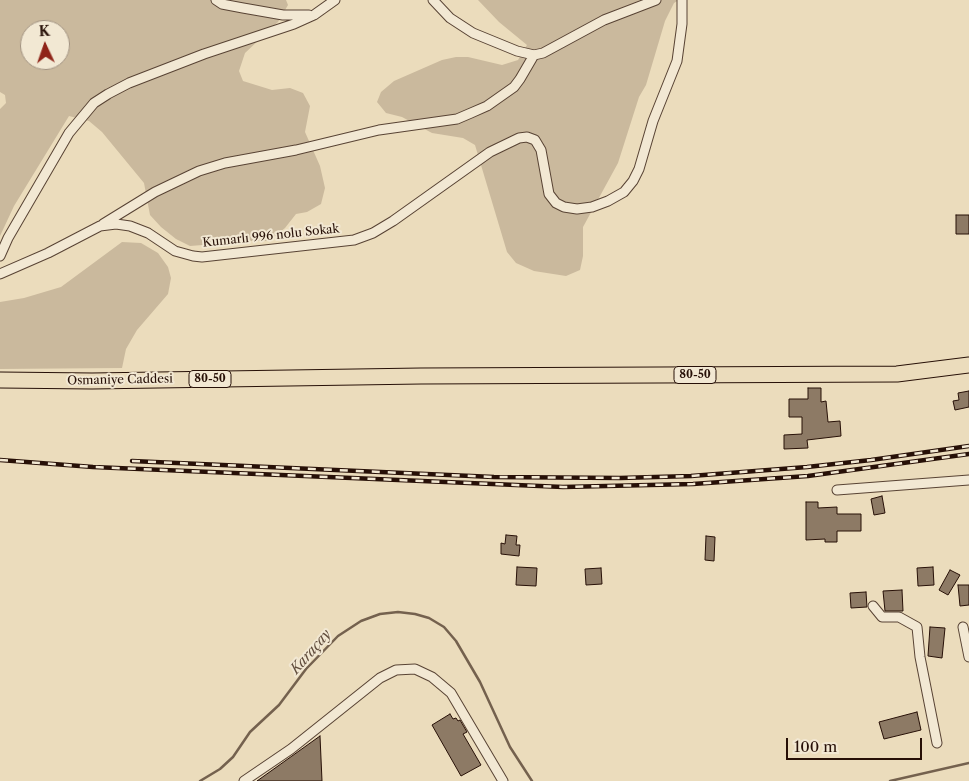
<!DOCTYPE html>
<meta charset="utf-8">
<style>
body{margin:0}
#map{position:relative;width:969px;height:781px;overflow:hidden;background:#ebdcbc;font-family:"Libre Caslon Text",serif}
canvas{display:block}
.north{position:absolute;left:20px;top:20px;width:50px;height:50px;box-sizing:border-box;background:#f2e8d3;border:1px solid #a19281;border-radius:50%;rotate:357deg;font-size:14px;font-weight:700;line-height:20px;text-align:center;color:#271007}
.north::after{content:'';display:block;margin:auto;width:18px;height:22px;background:#8f2418;clip-path:polygon(50% 0,100% 100%,50% 72%,0 100%)}
.scale{position:absolute;left:786px;top:738px;width:136px;height:22px;box-sizing:border-box;border:2px solid #271007;border-top:0;padding-left:6px;font-size:15px;line-height:18px;white-space:nowrap;color:#271007;-webkit-text-stroke:4px #f2e8d3;paint-order:stroke}
</style>
<div id="map">
<canvas width="969" height="781"></canvas>
<div class="north">K</div>
<div class="scale">100 m</div>
</div>
<script>
const c = document.querySelector('canvas').getContext('2d');
c.lineJoin = 'round';
function paint(path, color) { c.fillStyle = color; c.fill(path, 'evenodd'); }
const poly = rows => new Path2D(rows.map(r => 'M' + r).join(''));
function stroke(path, color, width, dash) { c.strokeStyle = color; c.lineWidth = width; c.lineCap = dash ? 'butt' : 'round'; c.setLineDash(dash || []); c.stroke(path); }
function drawText(font, color, halo, rows, align = 'center') {
  c.font = font + ' "Libre Caslon Text",serif'; c.lineWidth = 4; c.setLineDash([]); c.textBaseline = 'middle'; c.strokeStyle = halo; c.fillStyle = color; for (const [text, x, y, turn = 0] of rows) {
    c.save(); c.translate(x, y); c.rotate((+turn || 0) * Math.PI / 180); c.textAlign = isNaN(turn) ? turn : align; if (halo) c.strokeText(text, 0, 0); c.fillText(text, 0, 0); c.restore();
  }
}
const green = poly([
 [0,0,286,0,288,5,278,22,245,53,239,71,243,81,272,90,290,88,303,93,310,106,305,132,320,166,325,188,321,204,307,212,296,214,285,228,269,241,252,241,190,246,176,239,161,227,150,215,144,183,102,132,89,121,69,116,14,206,0,236,0,109,6,103,5,95,0,92],
 [30,30,60,30,60,60,30,60],
 [478,0,679,0,674,3,665,21,646,85,639,97,618,163,583,227,583,256,580,270,566,276,534,271,516,263,507,252,475,145,463,138,432,133,402,117,386,113,377,102,381,92,394,81,442,60,456,57,468,57,502,65,518,60,527,45,499,22],
 [122,242,141,243,158,253,168,267,171,278,168,294,137,330,126,349,122,368,0,369,0,302,24,298,61,287]
]);
const stream = poly([
 [200,781,220,769,233,757,250,732,279,705,306,669,338,636,361,621,380,614,398,612,415,614,429,618,444,627,456,641,480,682,510,747,532,781],
 [890,781,969,763]
]);
const building = poly([
 [956,215,969,215,969,234,956,234,956,215],
 [808,388,821,388,821,402,826,401,828,422,840,421,841,436,807,440,808,448,784,449,784,435,802,434,802,417,789,417,789,399,808,399,808,388],
 [969,391,969,407,955,410,953,401,959,400,958,393,969,391],
 [882,496,885,513,874,515,871,499,882,496],
 [806,502,818,502,818,508,837,507,837,514,861,514,861,531,837,531,837,542,825,542,825,539,806,540,806,502],
 [506,535,517,536,516,545,520,545,519,556,501,554,501,543,505,544,506,535],
 [706,536,715,537,714,561,705,560,706,536],
 [517,567,537,568,536,586,516,585,517,567],
 [933,567,934,585,918,586,917,568,933,567],
 [601,568,602,584,586,585,585,569,601,568],
 [950,570,960,575,948,595,939,590,950,570],
 [958,585,969,585,969,605,960,606,958,585],
 [902,590,903,611,885,611,883,591,902,590],
 [866,592,867,607,851,608,850,593,866,592],
 [930,627,945,628,942,658,928,656,930,627],
 [917,712,921,730,884,739,879,722,917,712],
 [450,714,453,719,456,718,458,721,460,720,467,732,463,734,481,765,461,776,432,725,450,714],
 [320,736,322,781,257,781,320,736]
]);
const minor = poly([
 [216,0,222,4,243,8,283,15,309,15],
 [433,0,450,18,473,33,517,51,534,55,543,53,604,20,656,0],
 [103,224,155,192,199,171,225,163,296,150,379,130,457,119,471,113,487,106,514,87,520,79,534,55],
 [0,256,8,238,69,133,94,103,108,94,129,83,204,54,294,24,314,15,335,0],
 [0,274,48,253,100,226,116,224,130,226,148,233,175,251,193,256,202,257,354,240,373,233,393,221,490,152,519,138,527,137,535,140,541,150,549,194,556,203,564,207,577,209,592,207,608,201,624,192,633,181,639,169,653,121,677,61,682,24,682,0],
 [837,490,969,480],
 [873,606,882,617,899,617,917,627,920,657,937,743],
 [963,627,969,657],
 [244,781,291,749,380,678,396,670,415,669,432,677,451,693,503,781]
]);
const trunk = poly([
 [0,380,92,381,421,376,897,374,969,365]
]);
const rail = poly([
 [0,460,93,467,563,487,693,484,808,476,969,454],
 [132,461,494,477,620,478,691,476,807,467,871,460,969,446]
]);
const shields = [
 [695,375,42],
 [210,379,42]
];
const shieldNames = [
 ["80-50",695,375],
 ["80-50",210,379]
];
const streetNames = [
 ["Kumarlı 996 nolu Sokak",271,236,-6],
 ["Osmaniye Caddesi",120,380,-1]
];
const waterNames = [
 ["Karaçay",311,652,-49]
];
paint(green, '#cab99d');
stroke(stream, '#74614e', 2.5);
paint(building, '#8d7a65');
stroke(building, '#271007', 1);
stroke(minor, '#584334', 11);
stroke(trunk, '#271007', 17);
stroke(minor, '#f2e8d3', 9);
stroke(trunk, '#ebdcbc', 15);
stroke(rail, '#271007', 4.5);
stroke(rail, '#f2e8d3', 2.5, [8]);
for (const [x, y, w] of shields) { const box = new Path2D(); box.roundRect(x - w / 2, y - 8.5, w, 17, 4); c.fillStyle = '#f2e8d3'; c.fill(box); stroke(box, '#271007', 1); }
drawText('bold 11px', '#271007', null, shieldNames);
drawText('12px', '#271007', '#f2e8d3', streetNames);
drawText('italic 14px', '#614d3d', '#f2e8d3', waterNames);
</script>
